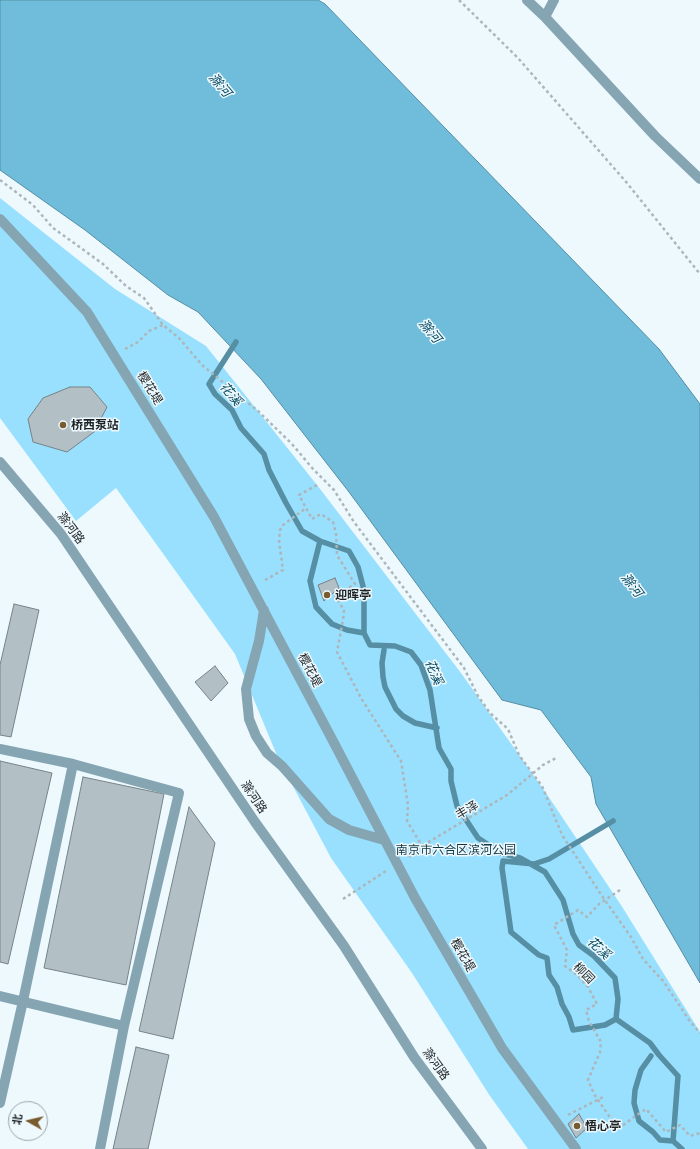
<!DOCTYPE html>
<meta charset="utf-8">
<style>
body{margin:0}
#map{position:relative;width:700px;height:1149px;overflow:hidden;background:#eef9fe;font-family:"Exo 2","Noto Sans SC",sans-serif}
canvas{display:block}
.north{position:absolute;left:8px;top:1101px;width:40px;height:40px;box-sizing:border-box;background:#eef9fe;border:1px solid #9aa3a7;border-radius:50%;rotate:278deg;font-size:11px;font-weight:700;line-height:16px;text-align:center;color:#1d2224}
.north::after{content:'';display:block;margin:auto;width:14px;height:18px;background:#785b2e;clip-path:polygon(50% 0,100% 100%,50% 72%,0 100%)}
</style>
<div id="map">
<canvas width="700" height="1149"></canvas>
<div class="north">北</div>
</div>
<script>
const c = document.querySelector('canvas').getContext('2d');
c.lineJoin = 'round';
function paint(path, color) { c.fillStyle = color; c.fill(path, 'evenodd'); }
const poly = rows => new Path2D(rows.map(r => 'M' + r).join(''));
function stroke(path, color, width, dash) { c.strokeStyle = color; c.lineWidth = width; c.lineCap = dash ? 'butt' : 'round'; c.setLineDash(dash || []); c.stroke(path); }
function drawText(font, color, halo, rows, align = 'center') {
  c.font = font + ' "Exo 2","Noto Sans SC",sans-serif'; c.lineWidth = 3; c.setLineDash([]); c.textBaseline = 'middle'; c.strokeStyle = halo; c.fillStyle = color; for (const [text, x, y, turn = 0] of rows) {
    c.save(); c.translate(x, y); c.rotate((+turn || 0) * Math.PI / 180); c.textAlign = isNaN(turn) ? turn : align; if (halo) c.strokeText(text, 0, 0); c.fillText(text, 0, 0); c.restore();
  }
}
const green = poly([
 [0,198,115,289,206,346,317,485,461,673,546,793,621,905,700,1032,700,1149,528,1149,490,1096,412,973,331,858,278,758,235,654,116,488,76,521,0,418]
]);
const water = poly([
 [0,0,318,0,325,4,659,349,700,404,700,983,596,804,591,777,541,710,502,700,349,492,261,379,198,312,168,295,85,230,0,170,0,0]
]);
const stream = poly([
 [236,342,209,384,215,394,232,410,241,428,264,454,269,470,286,503,302,531,320,541,349,551,358,567,364,590,364,633,370,645,395,646,411,652,421,665,430,690,439,748,451,769,451,781,457,806,478,838,501,853,520,858,545,872,563,900,573,934,579,945,594,956,615,978,618,999,616,1019,650,1043,659,1055,678,1076,673,1141,682,1149],
 [320,541,310,581,316,607,332,624,347,630,364,633],
 [384,650,382,663,383,677,385,687,396,709,403,716,415,723,437,728],
 [613,821,549,859,534,864,503,861,502,868,511,932,539,955,547,958,549,975,557,987,562,1004,569,1017,573,1030,605,1025,616,1019],
 [651,1056,641,1070,635,1090,634,1103,639,1121,653,1132,660,1140,673,1141]
]);
const building = poly([
 [70,387,90,387,107,407,94,432,67,452,33,442,28,419,43,398,70,387],
 [335,578,339,588,324,601,318,585,335,578],
 [14,604,39,610,11,737,0,735,0,665,14,604],
 [215,666,228,683,211,701,195,682,215,666],
 [0,761,52,773,8,964,0,962,0,761],
 [83,777,164,794,126,985,44,968,83,777],
 [189,807,215,843,173,1039,139,1031,189,807],
 [136,1047,169,1055,148,1149,113,1149,136,1047],
 [579,1114,587,1128,576,1138,568,1124,579,1114]
]);
const path = poly([
 [459,0,518,58,627,183,700,274],
 [0,180,33,205,53,228,103,264,126,286,144,298,163,325,179,338,202,365,258,411,292,444,313,469,334,490,354,522,464,668,478,696,490,713,508,729,519,755,542,786,562,835,602,896,631,937,643,959,664,982,689,1020,700,1033],
 [125,349,138,342,149,331,163,325],
 [317,485,299,495,312,519,321,514,333,522,336,533,337,555,355,584,335,596,344,610,343,620,337,652,361,698,401,761,408,805,407,821,422,846],
 [265,580,283,570,279,541,280,530,283,525,306,508],
 [409,857,422,846,507,795,543,765,556,758],
 [343,899,386,871],
 [568,1115,603,1097]
]);
const minor = poly([
 [527,0,545,17,655,136,700,179],
 [545,17,554,0],
 [0,219,87,312,214,517,333,741,415,898,502,1048,576,1149],
 [0,462,61,534,255,822,344,946,414,1057,482,1149],
 [264,610,259,641,246,689,249,719,256,736,267,753,282,766,329,819,349,830,384,840],
 [0,749,73,764,179,793,124,1026,100,1149],
 [0,996,124,1026],
 [0,1103,23,1001,73,764]
]);
const pathBridge = poly([
 [620,890,599,904,587,917,578,910,554,925,567,950,565,966,576,974,588,987,597,1004,586,1010,589,1021,601,1042,600,1052,588,1080,594,1094,618,1129,634,1117,646,1109,666,1132,680,1125,690,1136,700,1133]
]);
const markers = [
 [63,425,4,"#785b2e"],
 [327,595,4,"#785b2e"],
 [577,1126,4,"#785b2e"]
];
const streetNames = [
 ["樱花堤",150,388,58],
 ["滁河路",71,528,53],
 ["樱花堤",310,670,62],
 ["滁河路",254,797,56],
 ["丰泽",467,810,-31],
 ["樱花堤",463,955,60],
 ["柳园",584,973,46],
 ["滁河路",436,1064,54]
];
const poiNames = [
 ["桥西泵站",71,425],
 ["迎晖亭",335,595],
 ["悟心亭",585,1126]
];
const parkNames = [
 ["南京市六合区滨河公园",456,850]
];
const waterNames = [
 ["滁河",220,85,50],
 ["滁河",430,331,50],
 ["花溪",231,394,50],
 ["滁河",632,585,52],
 ["花溪",434,672,67],
 ["花溪",599,948,42]
];
paint(green, '#99e0fe');
paint(water, '#6fbcdb');
stroke(water, '#568ea4', 1);
stroke(stream, '#568ea4', 5.5);
paint(building, '#b2bfc5');
stroke(building, '#768388', 1);
stroke(path, '#adb6ba', 2.5, [3, 3]);
stroke(minor, '#86a5b3', 10);
stroke(pathBridge, '#adb6ba', 2.5, [3, 3]);
for (const [x, y, r, color] of markers) { const dot = new Path2D(); dot.arc(x, y, r, 0, 2 * Math.PI); c.fillStyle = color; c.fill(dot); stroke(dot, '#eef9fe', 1.5); }
drawText('12px', '#1d2224', '#eef9fe', streetNames);
drawText('bold 12px', '#1d2224', '#eef9fe', poiNames, 'left');
drawText('12px', '#103542', '#eef9fe', parkNames);
drawText('italic 13px', '#0a4d63', '#eef9fe', waterNames);
</script>
